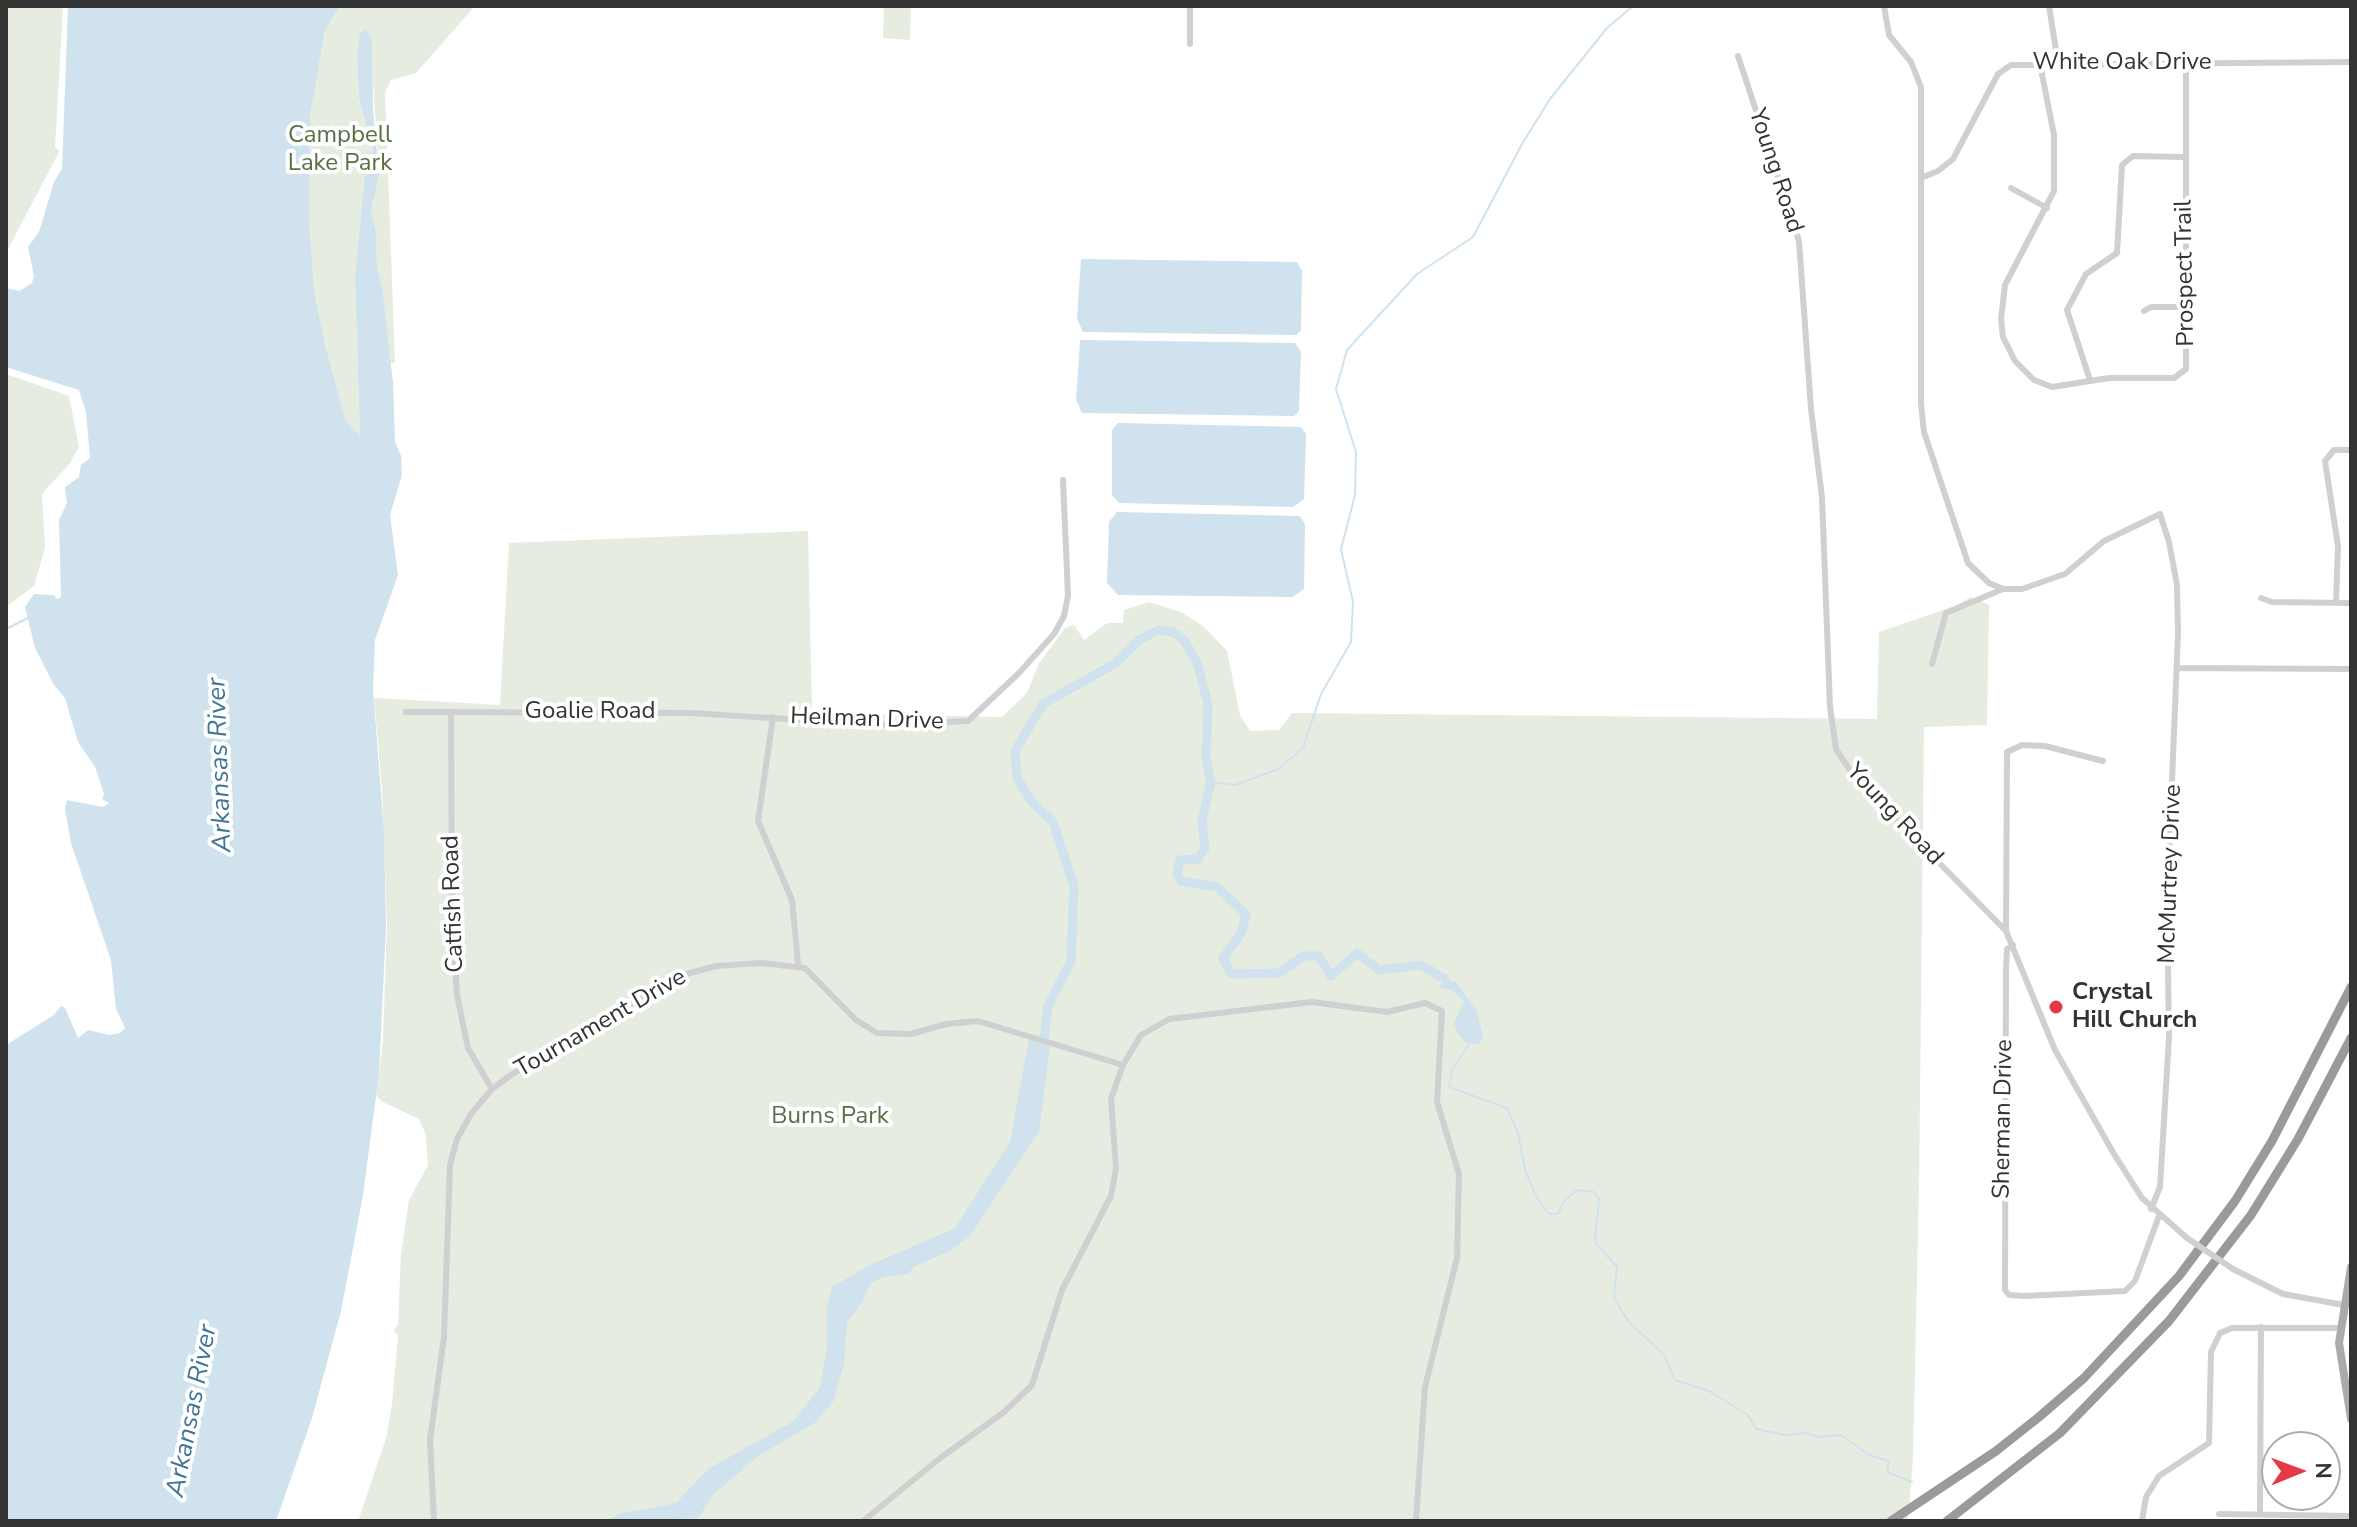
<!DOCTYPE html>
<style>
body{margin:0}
#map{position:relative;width:2357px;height:1527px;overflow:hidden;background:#fff;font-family:"Nunito Sans",sans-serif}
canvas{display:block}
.frame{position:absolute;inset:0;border:8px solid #333;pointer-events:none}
.north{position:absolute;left:2261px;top:1431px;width:80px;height:80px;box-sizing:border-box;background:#fff;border:2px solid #adadad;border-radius:50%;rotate:89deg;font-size:22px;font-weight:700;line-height:32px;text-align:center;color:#333}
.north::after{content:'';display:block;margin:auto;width:28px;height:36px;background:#e63946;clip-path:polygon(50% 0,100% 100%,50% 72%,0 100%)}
</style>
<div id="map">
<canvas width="2357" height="1527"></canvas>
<div class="frame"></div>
<div class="north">N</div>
</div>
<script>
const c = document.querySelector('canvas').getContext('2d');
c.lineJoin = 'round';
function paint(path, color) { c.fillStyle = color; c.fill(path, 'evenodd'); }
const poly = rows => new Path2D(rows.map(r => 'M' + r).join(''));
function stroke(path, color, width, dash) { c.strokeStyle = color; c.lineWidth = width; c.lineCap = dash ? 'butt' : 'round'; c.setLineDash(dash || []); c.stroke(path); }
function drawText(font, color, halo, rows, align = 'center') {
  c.font = font + ' "Nunito Sans",sans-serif'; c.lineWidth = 8; c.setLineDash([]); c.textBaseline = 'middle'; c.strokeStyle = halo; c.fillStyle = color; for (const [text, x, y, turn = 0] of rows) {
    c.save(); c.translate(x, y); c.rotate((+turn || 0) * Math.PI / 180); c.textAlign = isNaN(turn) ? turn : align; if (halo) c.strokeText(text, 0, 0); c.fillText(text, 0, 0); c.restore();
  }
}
const green = poly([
 [6,6,63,6,55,148,60,150,6,253],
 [340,6,475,6,416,73,391,80,385,92,395,363,390,363,382,286,377,267,376,231,371,211,379,176,370,34,357,57,359,98,373,149,364,181,355,278,360,437,346,421,326,348,314,291,309,213,310,117,325,30],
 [884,6,911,6,910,40,883,38],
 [6,374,69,396,79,447,70,463,42,494,45,548,34,586,6,607],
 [808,531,812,713,1002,717,1027,693,1038,665,1065,628,1074,625,1084,640,1107,623,1123,623,1124,610,1149,602,1181,612,1203,626,1227,651,1240,715,1250,731,1279,730,1292,713,1877,719,1879,632,1955,606,1971,597,1989,605,1987,725,1924,727,1919,1186,1913,1459,1908,1521,358,1521,386,1439,392,1404,398,1336,394,1330,398,1325,401,1254,409,1200,428,1165,426,1135,419,1119,381,1101,376,1095,383,1040,387,925,382,789,374,698,500,705,509,543]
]);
const water = poly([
 [68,6,340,6,325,30,310,117,309,213,314,291,326,348,346,421,360,436,355,278,364,181,373,149,359,98,357,57,360,33,366,29,372,40,373,109,379,176,371,211,376,231,377,267,382,286,393,383,395,442,401,456,402,475,390,515,398,575,375,640,373,689,384,833,386,927,379,1073,363,1195,341,1311,312,1418,276,1521,6,1521,6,1045,54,1015,61,1006,65,1008,78,1038,88,1030,109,1035,120,1033,125,1028,116,1009,111,960,71,843,65,809,67,800,103,807,109,803,102,799,104,794,95,767,78,742,65,698,54,685,35,648,25,607,34,594,54,595,57,599,61,597,59,520,67,503,65,487,79,477,81,465,90,458,86,412,79,390,6,367,6,288,20,291,32,283,34,276,28,247,39,232,54,182,62,169],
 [1081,259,1297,262,1302,271,1301,331,1296,335,1083,332,1077,319],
 [1080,340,1295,343,1301,352,1299,411,1294,416,1082,413,1076,400],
 [1118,423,1301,427,1306,434,1304,499,1293,507,1119,503,1112,495,1112,430],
 [1117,512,1300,516,1305,524,1304,589,1293,597,1118,595,1107,583,1109,522],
 [1445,979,1456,982,1477,1010,1483,1038,1479,1044,1465,1042,1457,1032,1454,1023,1464,1002,1452,990,1439,988],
 [1029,1039,1050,1046,1039,1131,970,1236,948,1252,915,1266,908,1274,883,1277,870,1284,861,1304,847,1322,844,1363,834,1400,816,1422,758,1456,714,1494,698,1518,607,1521,619,1514,676,1503,708,1469,794,1421,820,1387,827,1348,827,1307,832,1287,870,1265,955,1228,1010,1142]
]);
const stream = poly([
 [6,629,28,618],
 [1211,782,1235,785,1278,769,1303,748,1321,694,1351,642,1353,602,1341,549,1355,495,1356,452,1336,389,1347,350,1417,274,1473,237,1522,144,1550,99,1607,28,1633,6],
 [1469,1044,1452,1070,1449,1087,1507,1108,1518,1133,1525,1170,1538,1200,1549,1214,1558,1214,1564,1201,1577,1190,1594,1192,1599,1199,1595,1242,1617,1267,1614,1297,1628,1321,1664,1355,1675,1380,1709,1391,1748,1415,1756,1429,1786,1435,1807,1433,1820,1437,1841,1435,1869,1455,1889,1461,1887,1472,1912,1482]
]);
const river = poly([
 [1044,1040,1048,1006,1071,961,1074,886,1053,822,1032,802,1017,778,1015,751,1043,704,1116,663,1139,640,1159,630,1173,632,1184,640,1198,665,1208,705,1206,759,1211,782,1202,820,1205,848,1198,859,1180,860,1177,874,1181,881,1217,887,1246,914,1241,934,1223,958,1231,974,1279,973,1303,956,1319,956,1331,976,1357,953,1379,970,1421,965,1445,979]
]);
const minor = poly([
 [1884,6,1889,35,1911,62,1921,87,1921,404,1924,432,1968,563,1989,583,2003,589,2022,589,2065,574,2104,541,2160,514,2169,542,2177,585,2178,633,2167,906,2169,1037,2160,1187,2151,1209],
 [2049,6,2058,63],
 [1190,44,1190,6],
 [1738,56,1799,241,1811,409,1822,497,1830,707,1836,749,1853,775,2006,931,2055,1050,2114,1154,2142,1198,2187,1238],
 [2040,64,2054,135,2054,191,2005,285,2001,319,2003,337,2015,361,2034,380,2052,387,2109,378,2174,378,2186,369,2186,63],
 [1921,178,1938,171,1953,159,1998,74,2011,65,2351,62],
 [2011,188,2047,208],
 [2144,311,2151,307,2187,307],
 [2090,380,2067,310,2086,274,2117,253,2122,165,2133,156,2183,157],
 [2261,598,2272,602,2351,603],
 [2336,603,2338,546,2325,461,2334,450,2351,450],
 [1932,664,1946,613,2003,589],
 [2177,668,2351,669],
 [406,712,691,713,882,725,968,721,1018,674,1054,634,1064,616,1068,596,1063,480],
 [451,712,452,916,457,995,468,1048,492,1089],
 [773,717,758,821,792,900,798,964],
 [2006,931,2007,752,2022,745,2045,746,2103,761],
 [2013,945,2007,949,2006,969,2005,1290,2009,1295,2025,1296,2125,1291,2135,1281,2159,1216],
 [2233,1269,2283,1294,2344,1305],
 [2260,1513,2261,1327],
 [2219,1514,2351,1516],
 [434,1521,430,1440,444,1337,450,1165,457,1139,471,1114,492,1089,511,1075,683,975,716,966,761,963,805,968,856,1020,877,1033,911,1034,946,1024,978,1021,1123,1065],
 [863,1521,939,1459,1004,1412,1032,1385,1062,1290,1111,1196,1116,1168,1111,1099,1123,1065,1141,1035,1169,1019,1312,1002,1387,1012,1425,1003,1442,1011,1437,1102,1459,1174,1457,1258,1425,1387,1416,1521],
 [2142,1521,2146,1497,2159,1476,2209,1443,2211,1352,2220,1333,2232,1328,2340,1328]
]);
const major = poly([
 [2351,1267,2339,1343,2351,1419]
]);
const highway = poly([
 [1891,1521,1996,1451,2039,1417,2084,1378,2179,1276,2235,1201,2272,1141,2351,987],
 [1947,1521,2060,1433,2169,1321,2251,1215,2298,1139,2351,1038]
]);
const minorBridge = poly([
 [2187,1238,2233,1269]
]);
const markers = [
 [2056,1007,8,"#e63946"]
];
const streetNames = [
 ["White Oak Drive",2122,63],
 ["Young Road",1775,171,72],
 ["Prospect Trail",2186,273,-91],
 ["Goalie Road",590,712],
 ["Heilman Drive",867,720,2],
 ["Young Road",1894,815,47],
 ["McMurtrey Drive",2171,874,-88],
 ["Catfish Road",454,904,-92],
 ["Tournament Drive",601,1024,-30],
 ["Sherman Drive",2004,1119,-89]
];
const parkNames = [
 ["Campbell",340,136],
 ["Lake Park",340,164],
 ["Burns Park",830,1117]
];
const poiNames = [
 ["Crystal",2072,993],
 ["Hill Church",2072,1021]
];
const waterNames = [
 ["Arkansas River",221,765,-92],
 ["Arkansas River",193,1411,-79]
];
paint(green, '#e6ecdf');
paint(water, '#cfe2ee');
stroke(stream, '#cfe2ee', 2);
stroke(river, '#cfe2ee', 9);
stroke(minor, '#d0d0d0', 6);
stroke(major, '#ababab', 8);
stroke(highway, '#9a9a9a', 9);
stroke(minorBridge, '#d0d0d0', 6);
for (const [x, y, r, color] of markers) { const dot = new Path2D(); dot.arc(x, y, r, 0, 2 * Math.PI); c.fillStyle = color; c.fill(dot); stroke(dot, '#fff', 3); }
drawText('24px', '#333', '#fff', streetNames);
drawText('24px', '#56703f', '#fff', parkNames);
drawText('bold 24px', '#333', '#fff', poiNames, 'left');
drawText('italic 26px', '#3f7597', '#fff', waterNames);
</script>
